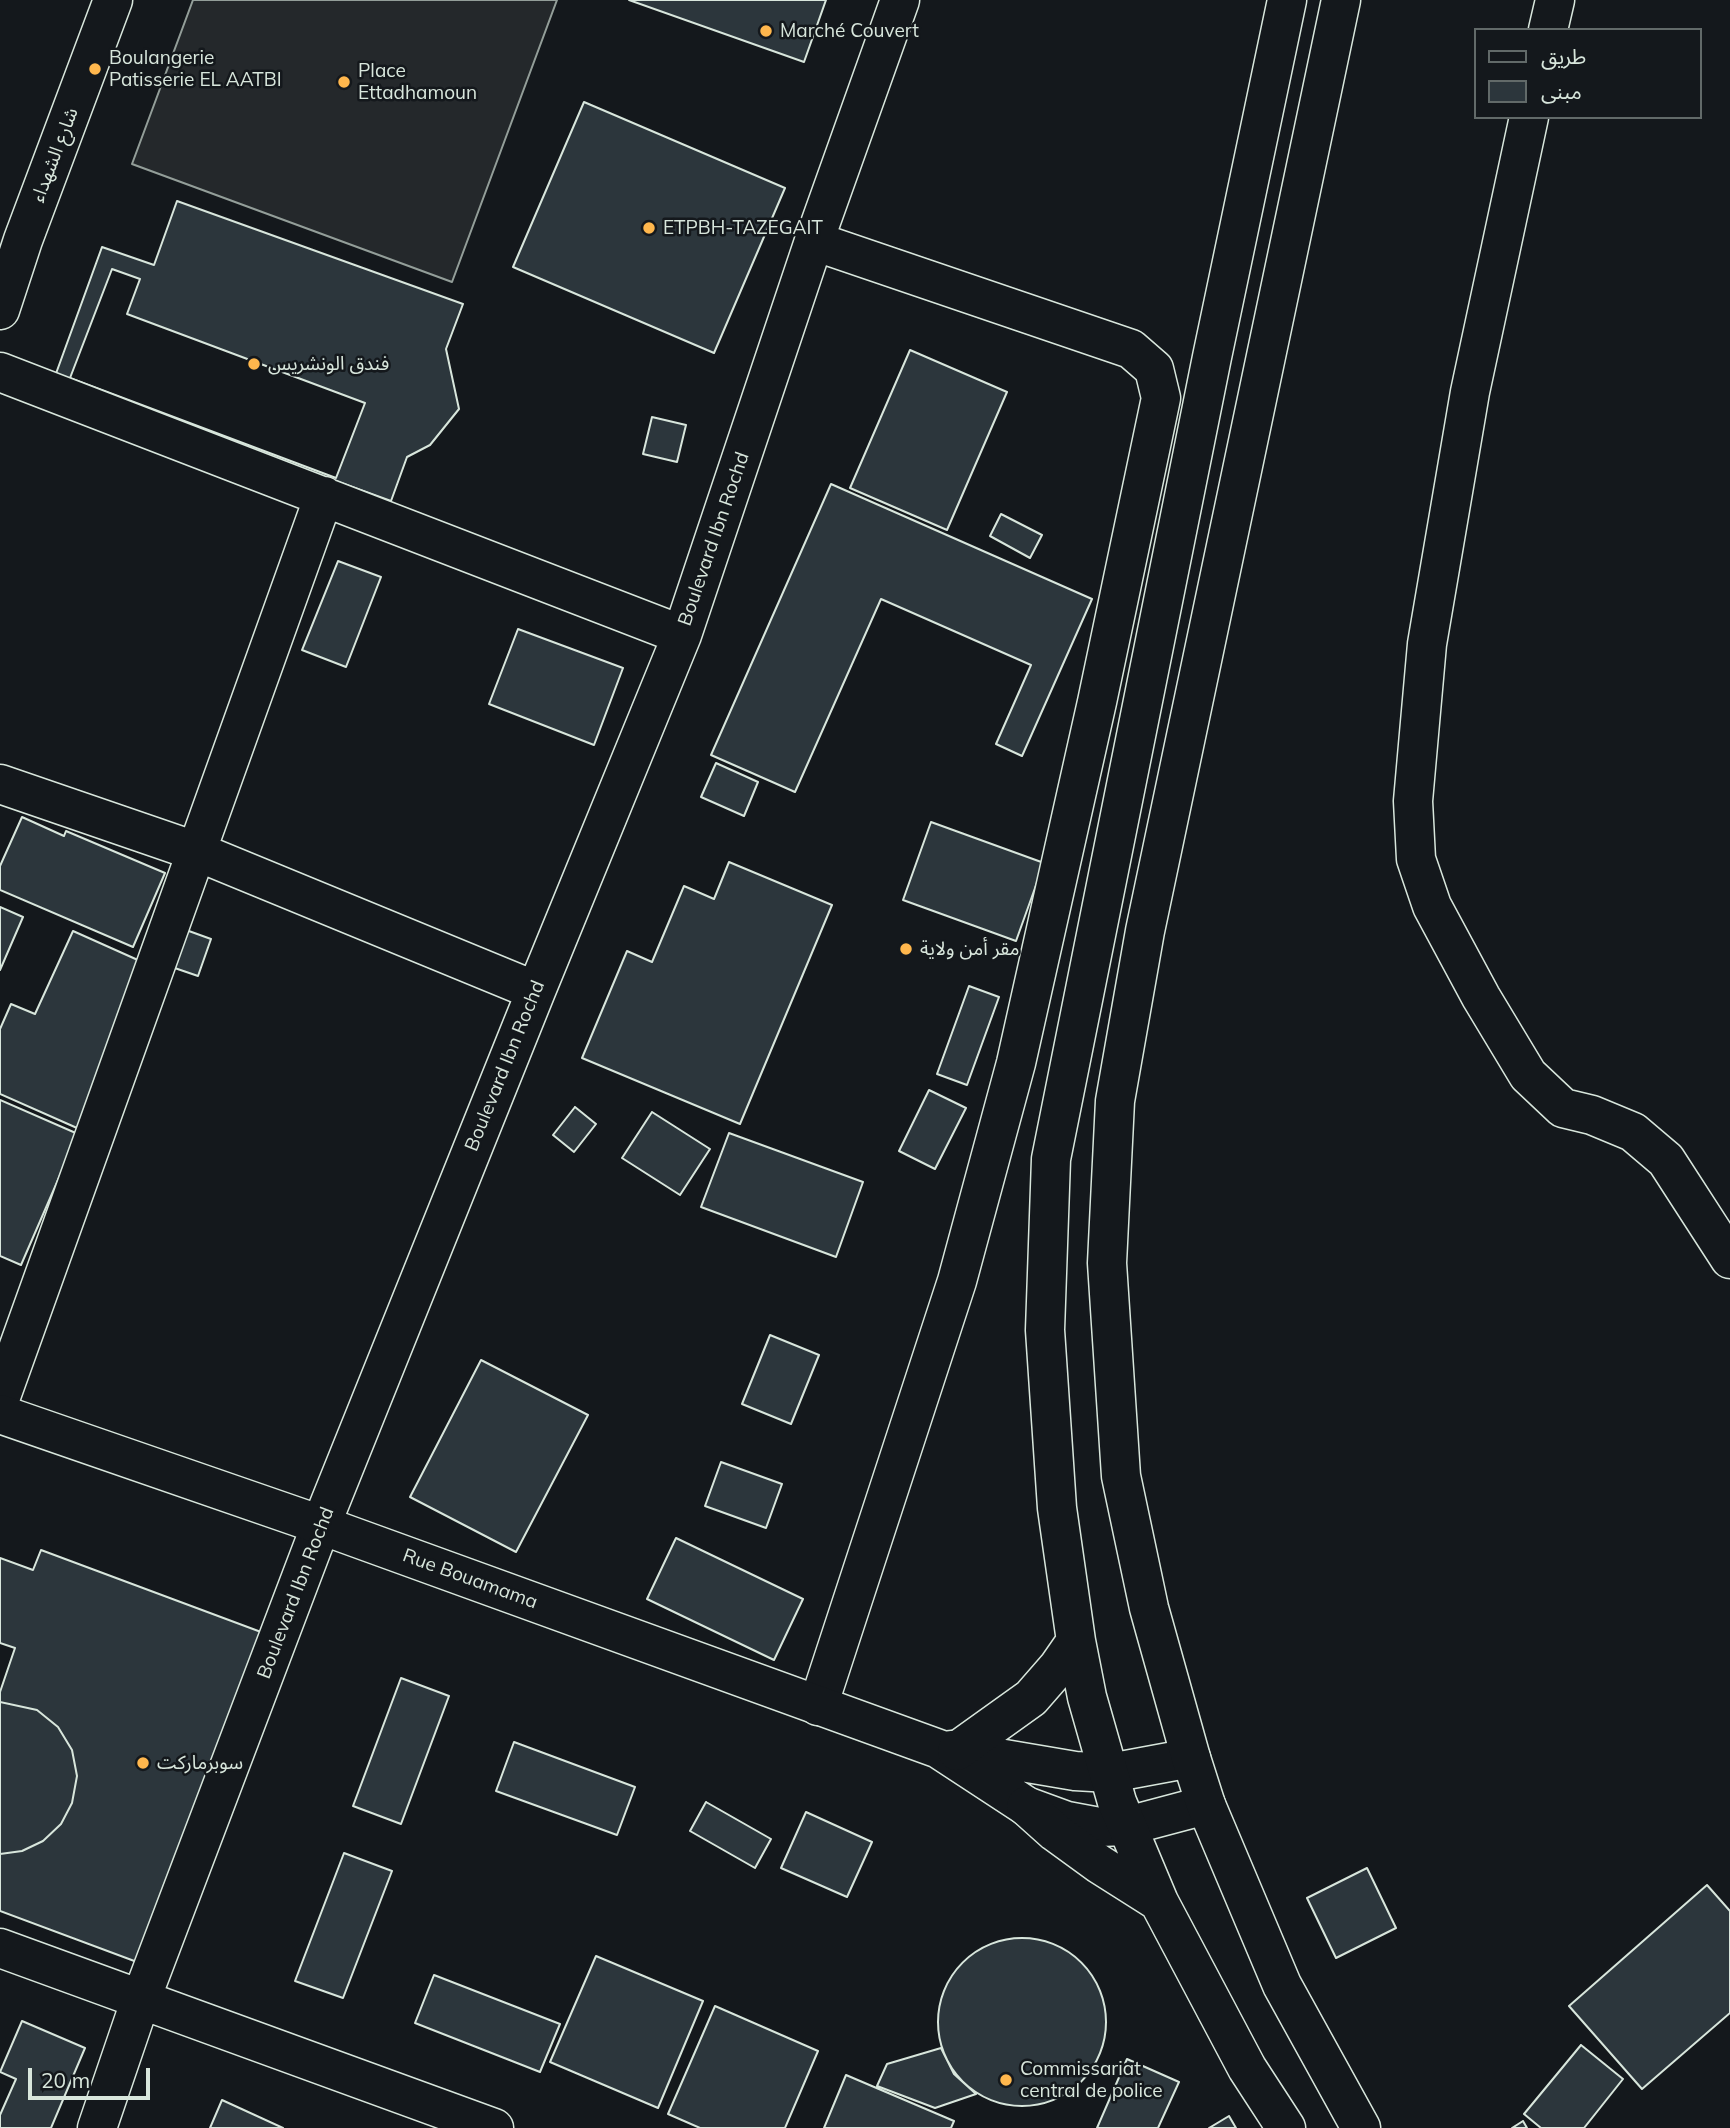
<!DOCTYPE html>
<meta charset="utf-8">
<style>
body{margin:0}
#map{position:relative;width:1730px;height:2128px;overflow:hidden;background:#14181c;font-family:Mulish,"Noto Sans Arabic",sans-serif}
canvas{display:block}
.legend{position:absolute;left:1474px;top:28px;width:228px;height:91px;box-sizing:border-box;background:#14181c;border:2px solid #626a69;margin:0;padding:9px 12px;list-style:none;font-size:21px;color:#d8e6dc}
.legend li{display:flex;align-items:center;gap:14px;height:35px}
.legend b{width:35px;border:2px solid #626a69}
.scale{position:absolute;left:28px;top:2068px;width:122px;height:32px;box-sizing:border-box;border:4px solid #d8e6dc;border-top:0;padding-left:9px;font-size:21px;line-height:24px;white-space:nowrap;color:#d8e6dc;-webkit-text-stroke:5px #14181c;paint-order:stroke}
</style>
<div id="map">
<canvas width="1730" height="2128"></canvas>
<ul class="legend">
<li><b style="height:9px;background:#14181c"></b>طريق</li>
<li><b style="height:19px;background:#2c363c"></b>مبنى</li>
</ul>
<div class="scale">20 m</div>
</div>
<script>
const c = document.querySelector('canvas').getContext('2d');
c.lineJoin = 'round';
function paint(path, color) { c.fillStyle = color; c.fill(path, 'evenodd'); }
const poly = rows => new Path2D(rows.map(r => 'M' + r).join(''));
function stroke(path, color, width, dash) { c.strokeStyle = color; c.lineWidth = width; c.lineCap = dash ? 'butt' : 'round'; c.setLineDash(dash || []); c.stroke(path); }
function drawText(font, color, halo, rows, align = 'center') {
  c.font = font + ' Mulish,"Noto Sans Arabic",sans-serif'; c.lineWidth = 5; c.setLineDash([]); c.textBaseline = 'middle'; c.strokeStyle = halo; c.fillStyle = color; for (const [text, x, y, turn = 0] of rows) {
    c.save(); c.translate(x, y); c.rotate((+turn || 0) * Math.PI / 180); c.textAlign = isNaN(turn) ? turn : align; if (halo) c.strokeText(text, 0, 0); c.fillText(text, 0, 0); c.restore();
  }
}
const parking = poly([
 [193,0,557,0,452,282,132,164,193,0]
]);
const building = poly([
 [629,0,826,0,804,62,629,0],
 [584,102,785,188,714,353,513,267,584,102],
 [177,201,463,304,446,349,459,409,430,445,407,457,391,501,54,379,102,247,154,265,177,201],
 [112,269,140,279,127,314,365,403,336,478,70,378,112,269],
 [910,350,1007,392,947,530,850,488,910,350],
 [652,417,686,425,677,462,643,454,652,417],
 [831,484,1092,599,1022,756,996,744,1031,665,881,599,795,792,711,755,831,484],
 [1001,514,1042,535,1030,558,990,536,1001,514],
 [338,561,381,577,346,667,302,650,338,561],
 [518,629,623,668,594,745,489,704,518,629],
 [716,763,758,782,744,816,701,797,716,763],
 [22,817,64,836,66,831,165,873,133,947,0,890,0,866,22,817],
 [931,822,1044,863,1016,941,903,900,931,822],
 [729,862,832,905,740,1124,582,1058,627,951,652,962,684,886,714,899,729,862],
 [0,907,23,917,0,970,0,907],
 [175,926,211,939,198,976,163,964,175,926],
 [73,931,149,965,77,1128,0,1094,0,1029,11,1004,35,1014,73,931],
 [969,986,999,997,967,1085,937,1074,969,986],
 [929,1090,966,1108,935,1169,899,1151,929,1090],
 [0,1100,78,1134,21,1265,0,1256,0,1100],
 [575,1107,596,1124,574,1152,553,1135,575,1107],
 [652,1112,710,1149,680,1195,622,1158,652,1112],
 [729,1133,863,1182,836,1257,701,1207,729,1133],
 [770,1335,819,1355,791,1424,742,1404,770,1335],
 [481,1360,588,1415,516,1552,410,1497,481,1360],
 [721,1462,782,1484,766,1528,705,1506,721,1462],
 [676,1538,803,1599,774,1660,647,1599,676,1538],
 [41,1550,261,1632,137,1962,0,1911,0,1854,22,1851,43,1841,61,1824,72,1803,77,1776,72,1750,58,1727,37,1710,0,1702,0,1692,15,1648,0,1643,0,1558,33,1570,41,1550],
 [401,1678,449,1696,401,1824,353,1806,401,1678],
 [0,1702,37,1710,58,1727,72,1750,77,1776,72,1803,61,1824,43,1841,22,1851,0,1854,0,1702],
 [514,1742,635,1787,617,1835,496,1791,514,1742],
 [706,1802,771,1839,755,1868,690,1831,706,1802],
 [806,1812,872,1842,847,1897,781,1868,806,1812],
 [344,1853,392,1871,343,1998,295,1981,344,1853],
 [1367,1868,1396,1928,1336,1958,1307,1898,1367,1868],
 [1707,1885,1730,1911,1730,2013,1642,2089,1569,2006,1707,1885],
 '938 2022a84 84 0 1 1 168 0a84 84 0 1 1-168 0Z',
 [596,1956,703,2001,658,2108,550,2062,596,1956],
 [434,1975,560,2024,540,2072,415,2023,434,1975],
 [715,2006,818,2051,785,2128,700,2128,668,2114,715,2006],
 [22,2021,85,2048,51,2128,0,2128,0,2115,16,2079,0,2072,22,2021],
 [1581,2045,1623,2079,1584,2128,1541,2128,1524,2114,1581,2045],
 [941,2048,954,2074,976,2094,935,2108,877,2086,887,2064,941,2048],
 [1127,2059,1179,2082,1158,2128,1097,2128,1127,2059],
 [846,2075,954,2121,951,2128,824,2128,846,2075],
 [222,2100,283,2128,210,2128,222,2100],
 [1229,2116,1236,2128,1209,2128,1229,2116],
 [1523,2121,1527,2128,1512,2128,1523,2121]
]);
const minor = poly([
 [1548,30,1555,0],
 [1529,117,1470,392,1427,644,1413,801,1416,859,1432,906,1481,997,1528,1075,1563,1108,1592,1115,1633,1132,1666,1160,1730,1259],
 [814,241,1131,349,1154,369,1161,398,1097,702,1016,1063,957,1281,818,1706],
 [0,310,23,240,113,0],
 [0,372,682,635],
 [0,784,198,852,536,991],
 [0,1399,324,496],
 [0,1948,494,2128],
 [97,2128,141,1999,321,1525,536,991,682,635,814,241,900,0]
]);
const major = poly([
 [0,1414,321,1525,939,1749,1026,1806,1067,1821,1099,1827,1127,1826,1206,1805],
 [951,1750,1075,1771,1110,1773,1191,1758]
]);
const highway = poly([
 [1341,0,1145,931,1115,1101,1107,1263,1121,1476,1149,1608,1191,1758,1206,1805,1282,1985,1361,2128],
 [957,1751,1031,1698,1058,1667,1076,1641],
 [1026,1806,1055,1832,1099,1864,1159,1902],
 [1286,2128,1247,2068,1159,1902,1117,1802,1087,1697,1076,1641,1057,1508,1045,1330,1051,1159,1212,357,1287,0]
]);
const markers = [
 [766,31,7,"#ffb74d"],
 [95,69,7,"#ffb74d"],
 [344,82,7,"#ffb74d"],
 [649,228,7,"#ffb74d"],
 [254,364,7,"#ffb74d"],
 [906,949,7,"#ffb74d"],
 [143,1763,7,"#ffb74d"],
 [1006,2080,7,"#ffb74d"]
];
const poiNames = [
 ["Marché Couvert",780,31],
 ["Boulangerie",109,58],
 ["Patisserie EL AATBI",109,80],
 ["Place",358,71],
 ["Ettadhamoun",358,93],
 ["ETPBH-TAZEGAIT",663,228],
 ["فندق الونشريس",268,364],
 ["مقر أمن ولاية",920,949],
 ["سوبرماركت",157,1763],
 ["Commissariat",1020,2069],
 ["central de police",1020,2091]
];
const streetNames = [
 ["شارع الشهداء",55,155,-69],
 ["Boulevard Ibn Rochd",714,539,-71],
 ["Boulevard Ibn Rochd",505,1066,-68],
 ["Rue Bouamama",470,1579,20],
 ["Boulevard Ibn Rochd",296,1593,-69]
];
paint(parking, '#24282b');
stroke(parking, '#939e99', 2);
paint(building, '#2c363c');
stroke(building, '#d8e6dc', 2);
stroke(minor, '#d8e6dc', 41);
stroke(major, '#d8e6dc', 41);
stroke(highway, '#d8e6dc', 41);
stroke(minor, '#14181c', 38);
stroke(major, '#14181c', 38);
stroke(highway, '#14181c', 38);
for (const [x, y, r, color] of markers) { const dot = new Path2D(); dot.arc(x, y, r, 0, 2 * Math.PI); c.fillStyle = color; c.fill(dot); stroke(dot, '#14181c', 2.5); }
drawText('19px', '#d8e6dc', '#14181c', poiNames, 'left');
drawText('19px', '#d8e6dc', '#14181c', streetNames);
</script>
